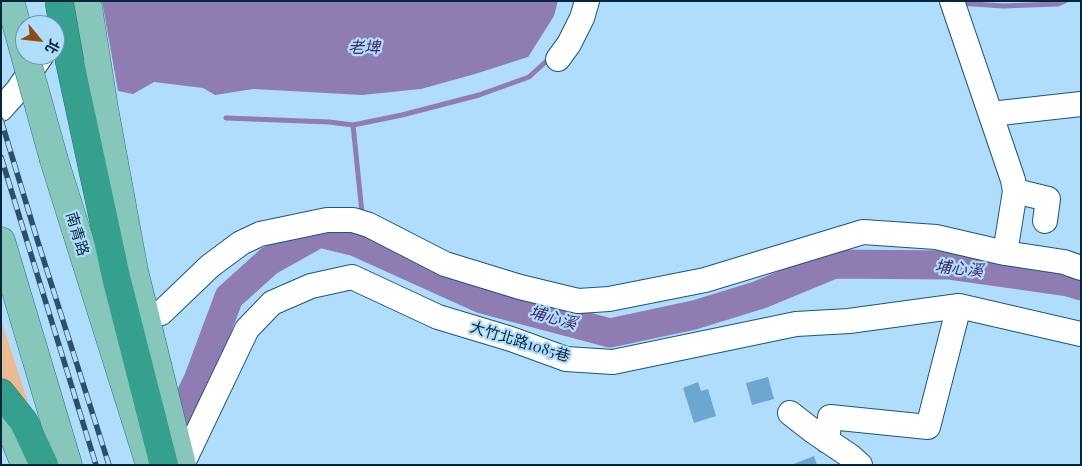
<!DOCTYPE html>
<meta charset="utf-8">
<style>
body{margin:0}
#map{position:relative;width:1082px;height:466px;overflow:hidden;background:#b1ddfd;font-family:"Playfair Display","Noto Sans TC",serif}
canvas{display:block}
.frame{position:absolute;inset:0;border:2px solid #04263a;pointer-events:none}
.north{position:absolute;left:15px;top:15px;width:50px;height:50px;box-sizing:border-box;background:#b1ddfd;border:1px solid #6c94af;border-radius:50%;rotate:118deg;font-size:14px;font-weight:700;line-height:20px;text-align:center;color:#04263a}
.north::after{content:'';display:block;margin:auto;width:18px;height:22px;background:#8b4e0f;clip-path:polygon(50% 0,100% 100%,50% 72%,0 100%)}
</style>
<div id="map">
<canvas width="1082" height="466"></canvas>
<div class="frame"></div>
<div class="north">北</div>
</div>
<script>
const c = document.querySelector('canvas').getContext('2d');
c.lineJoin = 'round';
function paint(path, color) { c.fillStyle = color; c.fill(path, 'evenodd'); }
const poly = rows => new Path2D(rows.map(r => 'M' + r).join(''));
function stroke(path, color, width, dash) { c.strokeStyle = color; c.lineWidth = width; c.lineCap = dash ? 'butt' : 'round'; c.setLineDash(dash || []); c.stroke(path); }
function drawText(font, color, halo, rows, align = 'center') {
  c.font = font + ' "Playfair Display","Noto Sans TC",serif'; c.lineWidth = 4.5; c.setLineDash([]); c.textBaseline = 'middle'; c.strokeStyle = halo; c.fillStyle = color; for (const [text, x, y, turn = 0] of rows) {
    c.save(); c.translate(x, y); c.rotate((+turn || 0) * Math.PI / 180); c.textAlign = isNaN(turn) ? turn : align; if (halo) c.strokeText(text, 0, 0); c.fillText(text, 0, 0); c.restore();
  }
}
const green = poly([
 [1,320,28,402,18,397,1,378]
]);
const water = poly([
 [102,1,558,1,554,16,528,57,475,74,421,89,362,95,253,89,215,95,203,88,154,82,133,94,118,91]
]);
const stream = poly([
 [959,3,1003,6,1058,4,1065,1],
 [226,118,329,122,353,125],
 [362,213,353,125,402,115,479,95,529,77,552,56]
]);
const river = poly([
 [166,447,198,380,229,297,269,261,319,233,356,242,482,299,610,333,694,315,759,295,834,264,948,265,1068,282,1081,286]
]);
const building = poly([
 [768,377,774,399,752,405,746,383],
 [698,382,701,391,708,389,716,416,694,423,683,388],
 [814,456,817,465,791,465]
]);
const minor = poly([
 [952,1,1013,180,1015,191,1005,253],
 [558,59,569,44,582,18,587,1],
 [1,109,17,91,42,55],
 [991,114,1081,104],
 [1015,191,1048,199,1045,221],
 [161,313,210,266,241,243,260,234,327,220,353,220,369,225,445,264,520,287,578,301,609,299,705,280,863,232,936,237,1005,253,1064,262,1081,268],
 [790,413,813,431,850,456,860,465],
 [827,441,830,417,928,427,959,306],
 [182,465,247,329,272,303,311,286,352,277,438,317,511,339,566,359,613,362,796,324,849,321,959,306,1081,334]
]);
const major = poly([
 [87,1,104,108,134,271,182,465],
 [54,160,150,465],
 [1,241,68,465],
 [1,421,14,437,25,465]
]);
const highway = poly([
 [70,63,116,277,164,465],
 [1,393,24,422,44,465]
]);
const rail = poly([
 [1,120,37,239,109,465],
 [1,157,96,465]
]);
const majorBridge = poly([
 [10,1,54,160]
]);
const highwayBridge = poly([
 [59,1,70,63]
]);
const streetNames = [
 ["南青路",77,234,73],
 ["大竹北路1085巷",520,342,17]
];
const waterNames = [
 ["老埤",364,48],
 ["埔心溪",959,269,6],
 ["埔心溪",553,318,15]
];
paint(green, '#ecb991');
paint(water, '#8f7cb3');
stroke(stream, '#8f7cb3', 5);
stroke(river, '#8f7cb3', 29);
paint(building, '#6da6ce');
stroke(minor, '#1a567b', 26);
stroke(major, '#247571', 29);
stroke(highway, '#247571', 29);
stroke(minor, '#fff', 24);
stroke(major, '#86c6bb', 28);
stroke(highway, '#35a08e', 28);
stroke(rail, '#2c5067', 5.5);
stroke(rail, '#b1ddfd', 4, [11]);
stroke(majorBridge, '#247571', 29, []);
stroke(highwayBridge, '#247571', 29, []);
stroke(majorBridge, '#86c6bb', 28);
stroke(highwayBridge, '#35a08e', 28);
drawText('15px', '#04263a', '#b1ddfd', streetNames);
drawText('italic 16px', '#412568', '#b1ddfd', waterNames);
</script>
